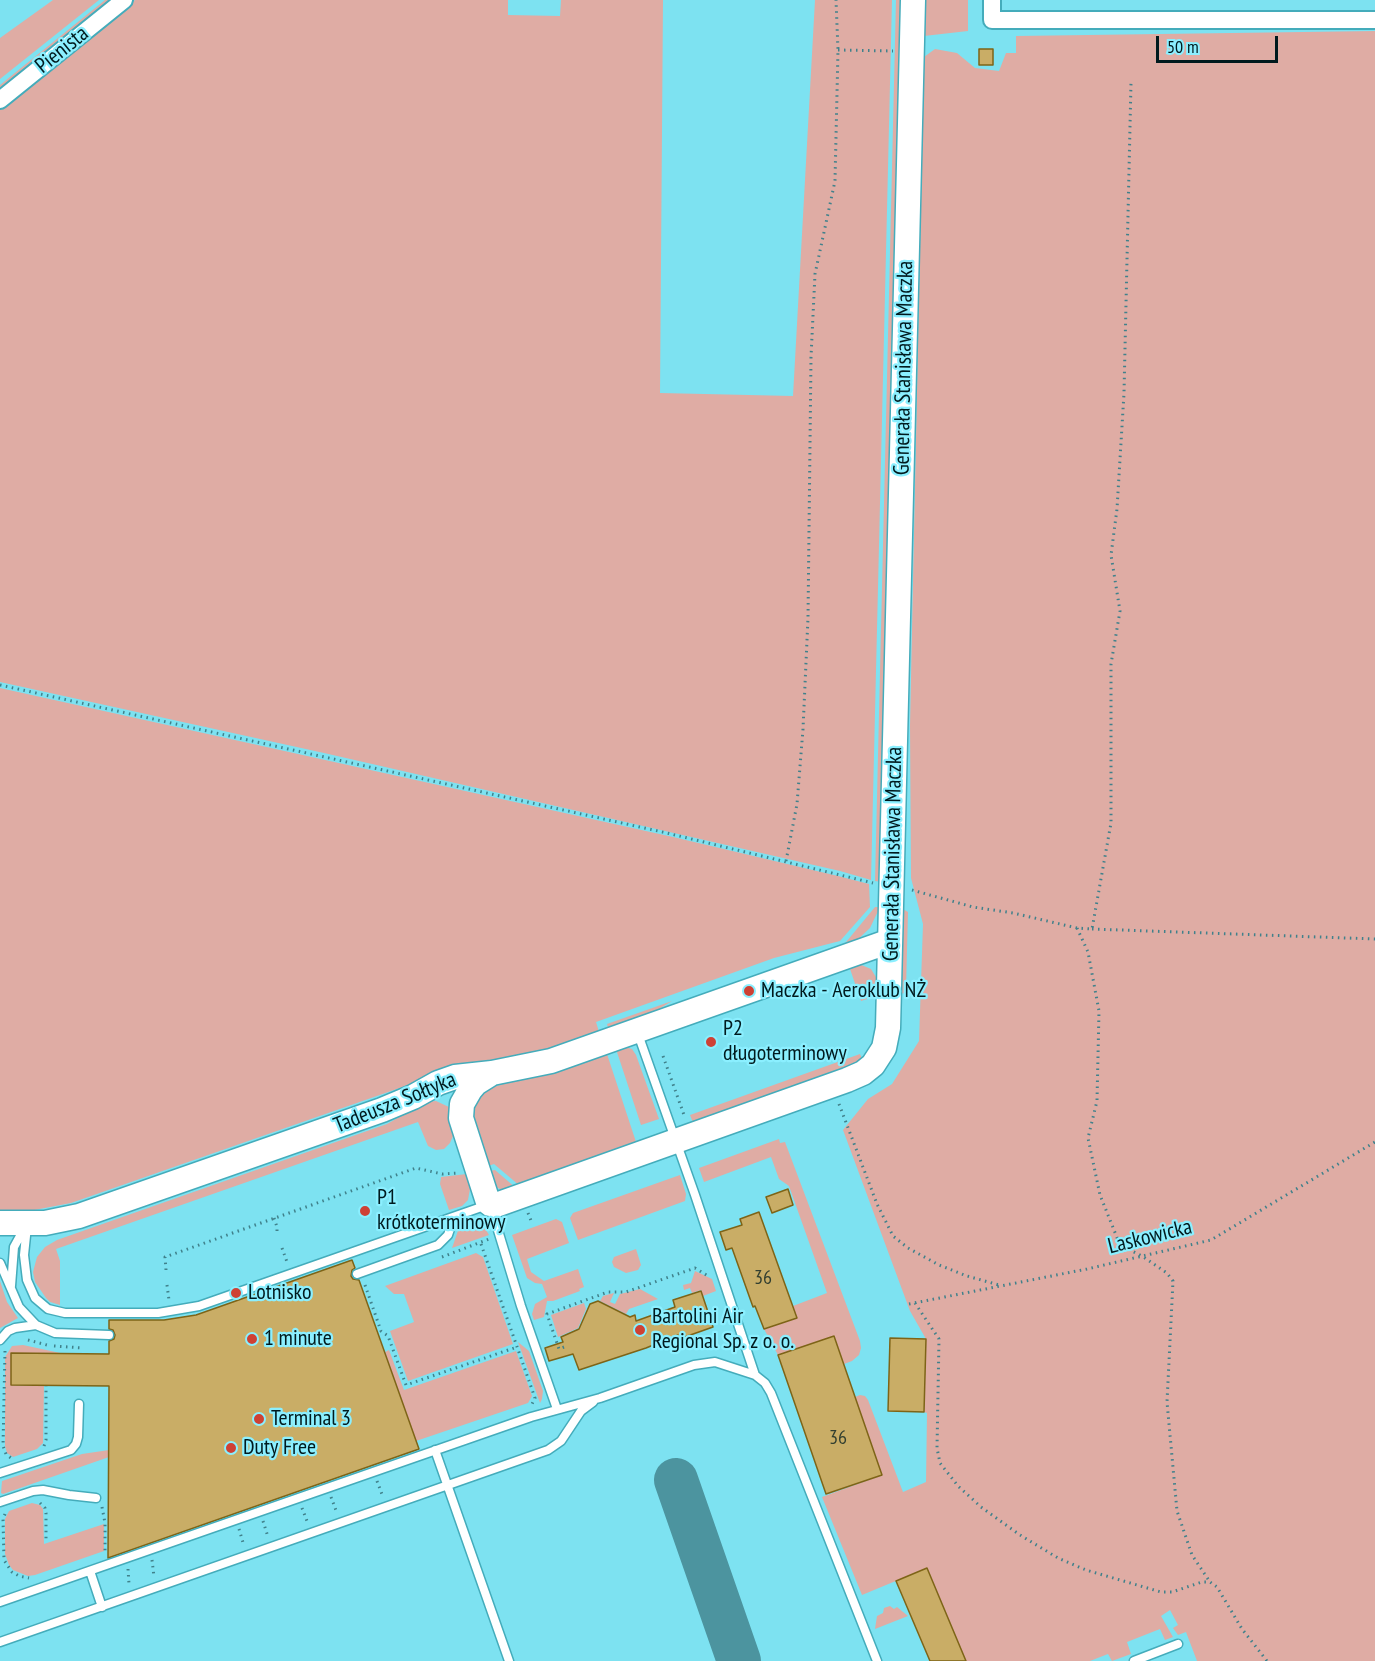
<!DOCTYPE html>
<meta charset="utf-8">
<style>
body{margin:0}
#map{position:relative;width:1375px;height:1661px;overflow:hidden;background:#7de2f1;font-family:"PT Sans Narrow",sans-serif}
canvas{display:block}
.scale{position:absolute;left:1156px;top:36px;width:122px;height:27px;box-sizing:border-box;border:3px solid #001a1e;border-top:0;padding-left:8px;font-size:18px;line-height:21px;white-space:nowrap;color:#001a1e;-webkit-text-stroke:4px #8befff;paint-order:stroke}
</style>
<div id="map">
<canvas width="1375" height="1661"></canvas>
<div class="scale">50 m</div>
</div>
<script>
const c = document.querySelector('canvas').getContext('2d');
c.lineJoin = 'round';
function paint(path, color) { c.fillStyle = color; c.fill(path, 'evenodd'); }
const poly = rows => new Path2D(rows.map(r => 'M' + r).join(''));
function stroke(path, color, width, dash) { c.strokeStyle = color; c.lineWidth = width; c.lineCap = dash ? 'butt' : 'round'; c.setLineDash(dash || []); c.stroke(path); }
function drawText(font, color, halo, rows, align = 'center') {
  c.font = font + ' "PT Sans Narrow",sans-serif'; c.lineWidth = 4.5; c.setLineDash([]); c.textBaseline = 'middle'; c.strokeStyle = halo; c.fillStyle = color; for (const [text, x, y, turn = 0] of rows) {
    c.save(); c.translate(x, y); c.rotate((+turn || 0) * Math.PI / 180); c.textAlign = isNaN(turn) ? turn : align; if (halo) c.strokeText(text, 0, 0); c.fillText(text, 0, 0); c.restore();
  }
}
const green = poly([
 [53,0,99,0,0,79,0,38],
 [105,0,111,0,0,90,0,85],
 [135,0,508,0,508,15,560,16,561,0,663,0,660,393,793,396,815,0,892,0,871,880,840,871,324,753,0,682,0,109],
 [896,0,903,0,882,882,875,881],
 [924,0,968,0,968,31,924,36],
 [1375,31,1375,1661,1197,1661,1186,1632,1178,1635,1173,1628,1178,1625,1170,1610,1161,1616,1173,1637,1165,1640,1160,1629,1127,1642,1131,1654,1112,1661,1108,1654,1090,1661,966,1661,927,1568,862,1595,822,1497,882,1475,855,1397,860,1395,865,1396,868,1400,903,1492,926,1482,927,1413,924,1412,926,1339,910,1311,843,1130,868,1099,892,1084,919,1041,923,924,911,878,910,725,924,57,935,49,957,53,975,68,999,71,1006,53,1016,53,1016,36],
 [0,688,673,837,838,876,869,884,870,907,840,941,774,958,596,1022,600,1035,521,1059,481,1061,454,1069,71,1203,29,1211,0,1212],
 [875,907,880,907,870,928,856,941,842,947],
 [901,908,908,912,906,989,905,993,899,994],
 [859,964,871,969,879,982,879,995,861,1001,849,966],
 [672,1001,649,1015,609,1030,607,1024],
 [625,1047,632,1049,636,1055,659,1119,641,1125,616,1049],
 [606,1051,637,1145,520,1186,494,1164,488,1166,471,1111,484,1090],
 [860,1054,863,1061,859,1065,694,1125,690,1115],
 [436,1101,449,1107,453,1136,450,1143,444,1149,436,1150,428,1146,418,1122,56,1249,60,1261,60,1305,50,1302,46,1298,35,1282,33,1272,37,1257,45,1247,57,1240,387,1124,426,1102],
 [779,1139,780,1143,785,1142,860,1341,861,1348,859,1355,852,1361,844,1364,834,1336,778,1355,764,1329,796,1318,793,1306,827,1293,789,1186,779,1179,771,1157,704,1182,699,1168],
 [495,1170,516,1188,506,1192,496,1187,489,1171],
 [467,1174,470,1189,468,1200,462,1206,449,1210,440,1184,441,1177],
 [680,1175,686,1194,685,1201,578,1240,570,1218,573,1213],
 [471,1218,482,1223,489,1235,452,1248,460,1225],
 [556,1219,562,1222,569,1243,527,1259,531,1272,544,1281,578,1269,584,1287,579,1289,580,1291,553,1301,547,1301,544,1317,534,1320,532,1314,535,1304,547,1297,542,1284,535,1283,527,1278,512,1235],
 [636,1249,641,1265,638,1270,626,1273,614,1267,612,1262,614,1257],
 [476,1253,483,1257,513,1344,408,1381,390,1331,414,1322,404,1294,394,1294,385,1286],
 [695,1271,712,1279,716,1291,703,1296,701,1290,692,1293,690,1288,684,1290,683,1285,691,1283],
 [0,1281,7,1302,18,1318,0,1328],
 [640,1289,658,1299,629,1309,626,1314,600,1301,603,1296,614,1293,610,1302,615,1304,620,1294],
 [584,1303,586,1309,578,1328,558,1337,551,1315],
 [518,1342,529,1351,543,1391,542,1399,540,1403],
 [23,1345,65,1354,11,1354,11,1385,44,1386,43,1443,37,1449,13,1457,7,1453,5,1446,5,1357,12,1346],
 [389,1350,404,1390,516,1351,532,1396,528,1403,416,1441,385,1352],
 [109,1450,109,1457,3,1494,1,1493,2,1481,82,1454],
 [32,1503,40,1505,43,1509,44,1544,104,1524,104,1551,35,1575,28,1576,13,1570,9,1565,5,1554,5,1519,9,1511],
 [890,1606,894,1609,897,1607,908,1616,875,1629,877,1616,883,1613,884,1608]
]);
const taxiway = poly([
 [676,1480,739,1661]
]);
const building = poly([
 [979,49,993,49,993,65,979,65,979,49],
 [788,1189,793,1205,772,1213,766,1197,788,1189],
 [759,1212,797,1318,764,1329,755,1306,753,1307,732,1248,726,1250,720,1232,742,1225,740,1219,759,1212],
 [352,1260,355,1268,352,1270,351,1276,353,1279,359,1280,419,1449,108,1558,109,1386,11,1385,11,1353,109,1354,109,1341,114,1339,115,1335,113,1330,109,1329,109,1320,164,1320,196,1315,352,1260],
 [701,1291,713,1327,679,1339,678,1335,646,1348,579,1370,573,1354,549,1361,545,1348,563,1342,561,1337,579,1329,590,1304,598,1301,630,1317,635,1315,636,1321,675,1307,673,1300,701,1291],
 [834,1336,882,1475,826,1494,778,1355,834,1336],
 [890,1338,926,1339,924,1412,888,1411,890,1338],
 [927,1568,966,1661,930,1661,896,1581,927,1568]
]);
const path = poly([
 [838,50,893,51],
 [0,685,667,833,873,883],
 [786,861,797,804,803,729,808,618,811,357,815,274,835,181,838,50,836,0],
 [912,890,973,907,1013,913,1077,928,1092,929,1111,823,1111,664,1120,611,1111,555,1117,509,1124,393,1131,82],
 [1077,928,1088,952,1099,1011,1097,1101,1088,1138,1100,1195,1120,1245,1142,1256,1167,1273,1173,1281,1167,1402,1177,1511,1192,1555,1210,1582],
 [1092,929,1375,939],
 [663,1056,684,1115,683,1116],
 [839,1104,877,1204,893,1236,908,1248,939,1265,967,1276,999,1285],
 [528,1213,532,1223],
 [274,1218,277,1227,277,1234],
 [481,1244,535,1398,532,1404],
 [282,1248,287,1262],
 [442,1257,489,1239],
 [166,1270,165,1257,416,1168,442,1174,458,1173],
 [167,1285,169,1300],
 [365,1285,381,1331,388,1336,406,1385,517,1347],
 [915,1303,939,1339,937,1448,940,1463,958,1486,981,1507,1020,1535,1058,1558,1086,1570,1161,1592,1172,1592,1202,1582,1210,1582,1217,1587,1242,1629,1267,1661],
 [909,1304,1087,1269,1211,1240,1375,1142],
 [28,1340,47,1345],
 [54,1346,83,1348],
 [564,1347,559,1349,547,1314,608,1292,626,1292,695,1268,708,1276],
 [5,1351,3,1446,6,1454,11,1458],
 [44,1446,46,1440,46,1386],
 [377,1481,383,1497],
 [331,1497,337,1513],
 [40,1503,45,1508,46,1513,46,1541],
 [102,1507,105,1523,105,1553],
 [302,1508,307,1521],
 [5,1514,3,1519,4,1560,12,1572,19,1576,29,1578],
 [263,1521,268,1537],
 [239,1529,244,1546],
 [152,1560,154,1577],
 [128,1569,129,1584]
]);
const lane = poly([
 [638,1034,695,1195,755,1375],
 [27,1226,24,1255,27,1280,35,1298,48,1309,65,1313,158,1313,199,1306,490,1204,521,1306,557,1409],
 [0,1263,19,1307,36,1325,55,1333,109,1335],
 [357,1274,438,1245,448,1235,454,1217],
 [11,1286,14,1247,25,1227],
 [0,1340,8,1331,15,1328,36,1325],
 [435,1450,509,1661],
 [0,1473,71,1450,76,1444,78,1437,79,1404],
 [0,1502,33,1491,43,1490,69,1495,96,1498],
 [90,1571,102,1607],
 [0,1602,531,1417,600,1398,694,1365,715,1362,755,1375,765,1383,771,1393,877,1661],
 [0,1642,548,1450,561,1441,581,1411,593,1402],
 [1134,1661,1178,1644]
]);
const street = poly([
 [992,0,992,20,1375,20],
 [0,100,124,0]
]);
const secondary = poly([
 [492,1073,476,1083,470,1090,462,1104,461,1118,488,1202,490,1204,496,1205,847,1080,863,1073,873,1065,884,1048,888,1028,913,0],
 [0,1223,45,1223,79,1216,382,1110,413,1097,438,1083,455,1077,492,1073,551,1061,890,941]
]);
const markers = [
 [749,991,6,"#ce4135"],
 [711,1042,6,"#ce4135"],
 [365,1211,6,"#ce4135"],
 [236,1293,6,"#ce4135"],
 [640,1330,6,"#ce4135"],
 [252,1339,6,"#ce4135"],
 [259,1419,6,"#ce4135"],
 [231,1448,6,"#ce4135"]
];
const numberNames = [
 ["36",763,1278],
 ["36",838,1438]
];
const streetNames = [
 ["Pienista",62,50,-39],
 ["Generała Stanisława Maczka",904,368,-89],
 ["Generała Stanisława Maczka",893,854,-89],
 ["Tadeusza Sołtyka",395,1103,-22],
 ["Laskowicka",1150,1237,-14]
];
const poiNames = [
 ["Maczka - Aeroklub NŻ",761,991],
 ["P2",723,1029],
 ["długoterminowy",723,1054],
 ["P1",377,1198],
 ["krótkoterminowy",377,1223],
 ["Lotnisko",248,1293],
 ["Bartolini Air",652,1317],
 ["Regional Sp. z o. o.",652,1342],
 ["1 minute",264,1339],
 ["Terminal 3",271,1419],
 ["Duty Free",243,1448]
];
paint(green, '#dfaca4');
stroke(taxiway, '#4c949f', 44);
paint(building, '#c9ad66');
stroke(building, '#7e6417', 1.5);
stroke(lane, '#44acbb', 11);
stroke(street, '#44acbb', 20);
stroke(secondary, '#44acbb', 27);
stroke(path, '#40818b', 3, [1.5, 4.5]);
stroke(lane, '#fff', 8);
stroke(street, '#fff', 16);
stroke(secondary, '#fff', 24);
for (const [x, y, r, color] of markers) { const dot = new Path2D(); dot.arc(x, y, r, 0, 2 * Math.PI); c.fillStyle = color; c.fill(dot); stroke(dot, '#8befff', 2); }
drawText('20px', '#323f30', null, numberNames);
drawText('22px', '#001a1e', '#8befff', streetNames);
drawText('22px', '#001a1e', '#8befff', poiNames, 'left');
</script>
